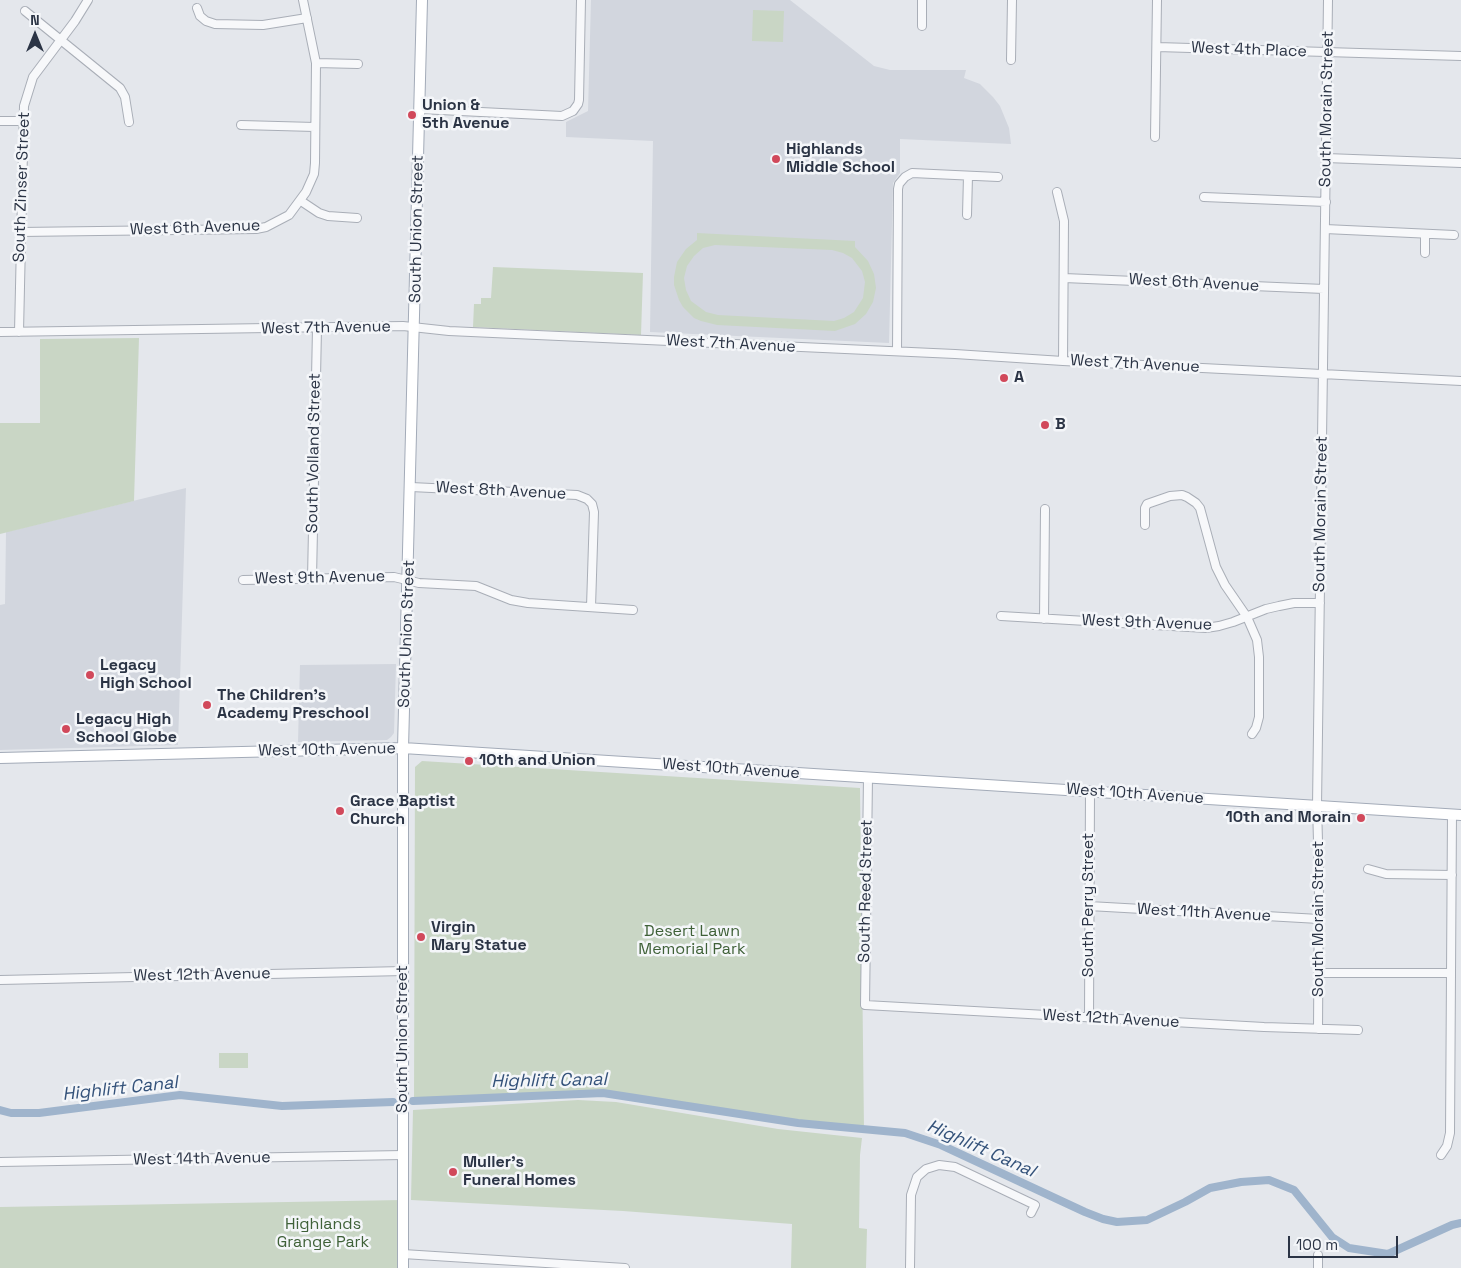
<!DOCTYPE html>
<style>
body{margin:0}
#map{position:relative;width:1461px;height:1268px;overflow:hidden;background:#e4e7ec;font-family:"Space Grotesk",sans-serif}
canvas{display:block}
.north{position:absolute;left:10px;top:10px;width:50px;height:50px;-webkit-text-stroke:4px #f4f6f9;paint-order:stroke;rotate:0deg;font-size:14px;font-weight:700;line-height:20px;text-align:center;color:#2b3445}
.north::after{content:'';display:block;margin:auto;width:18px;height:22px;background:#2b3445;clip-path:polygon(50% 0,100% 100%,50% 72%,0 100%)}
.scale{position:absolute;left:1288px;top:1236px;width:110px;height:22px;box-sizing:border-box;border:2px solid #2b3445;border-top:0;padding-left:6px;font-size:15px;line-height:18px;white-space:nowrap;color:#2b3445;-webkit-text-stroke:4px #f4f6f9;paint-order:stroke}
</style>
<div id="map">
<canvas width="1461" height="1268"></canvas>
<div class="north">N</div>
<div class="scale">100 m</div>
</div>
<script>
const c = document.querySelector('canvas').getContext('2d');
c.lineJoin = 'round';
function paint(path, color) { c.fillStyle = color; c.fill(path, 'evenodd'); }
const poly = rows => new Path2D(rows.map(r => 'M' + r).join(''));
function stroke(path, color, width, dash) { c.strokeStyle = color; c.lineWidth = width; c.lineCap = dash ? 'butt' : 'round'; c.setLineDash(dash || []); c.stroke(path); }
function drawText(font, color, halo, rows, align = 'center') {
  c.font = font + ' "Space Grotesk",sans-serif'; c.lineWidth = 5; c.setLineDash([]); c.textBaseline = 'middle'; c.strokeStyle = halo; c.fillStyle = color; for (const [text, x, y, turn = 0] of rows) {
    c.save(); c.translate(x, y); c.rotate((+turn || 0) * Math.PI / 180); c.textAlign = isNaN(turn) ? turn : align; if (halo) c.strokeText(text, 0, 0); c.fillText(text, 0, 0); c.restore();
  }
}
const built = poly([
 [591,0,790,0,874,66,890,70,966,70,964,78,980,84,993,97,1000,106,1009,128,1011,144,900,139,900,173,893,183,889,343,650,332,653,141,566,137,566,122,588,111],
 [186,488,178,745,0,750,0,605,5,604,6,532],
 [396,664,394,733,391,737,387,740,298,742,300,665]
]);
const green = poly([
 [753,10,784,11,783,42,752,41],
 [697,233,855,241,855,247,868,261,874,274,876,288,873,302,866,314,855,324,835,331,717,325,701,321,694,318,683,307,679,300,674,285,674,277,677,262,686,249,697,240],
 [715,245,832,250,843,253,852,258,862,271,865,282,863,298,854,312,844,318,834,321,718,315,706,312,691,301,686,290,684,278,687,266,694,256,703,248],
 [493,267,643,273,641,335,473,327,474,304,481,304,481,298,491,298],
 [139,338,134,501,0,534,0,423,40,423,40,339],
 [422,761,860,788,864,1129,600,1093,414,1101,415,767],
 [219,1053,248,1053,248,1068,219,1068],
 [578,1100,616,1102,778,1129,862,1138,860,1155,859,1228,867,1229,866,1268,791,1268,792,1224,623,1211,411,1200,413,1110],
 [403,1200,403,1268,0,1268,0,1207]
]);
const canal = poly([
 [413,1101,603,1093,798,1123,905,1133,941,1145,1085,1212,1103,1219,1117,1222,1147,1220,1185,1202,1210,1188,1241,1182,1269,1180,1294,1190,1332,1237,1349,1248,1388,1254,1452,1225,1461,1223],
 [0,1110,11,1113,39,1113,180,1095,282,1106,393,1102]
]);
const minor = poly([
 [197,8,200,16,206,21,215,24,263,25,307,18],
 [25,11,120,88,125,97,129,122],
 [922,26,922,0],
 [1157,47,1461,56],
 [1011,60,1012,0],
 [316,63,358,64],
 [420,109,562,116,573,111,578,104,579,100,581,0],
 [0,121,22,121],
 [241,125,315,127],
 [1155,137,1157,0],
 [1326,158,1461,163],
 [1057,192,1064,221,1063,361],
 [1204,197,1326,202],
 [301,201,319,213,328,216,357,218],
 [967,215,968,176],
 [1325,229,1454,235],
 [20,232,256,229,266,227,289,215,306,192,314,174,315,163,316,63,303,0],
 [1425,253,1425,234],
 [1064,278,1324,289],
 [0,332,403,326,449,331,955,354,1063,361,1461,381],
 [19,332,24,106,33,77,75,21,88,0],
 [897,351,898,189,899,184,905,177,912,173,998,177],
 [411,487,577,495,587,499,592,504,594,512,591,607],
 [1145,525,1145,508,1147,504,1170,496,1182,495,1187,497,1196,503,1200,508,1216,567,1225,585,1247,617,1257,640,1259,657,1259,717,1256,728,1252,734],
 [312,579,317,328],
 [243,580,394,577,419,583,476,586,511,600,528,603,633,610],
 [1001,616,1206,628,1219,626,1233,622,1266,609,1279,606,1294,603,1320,603],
 [1044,619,1045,509],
 [868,777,865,1005,1264,1027,1358,1030],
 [1368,869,1386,874,1452,875],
 [1089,906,1319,919],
 [1319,973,1451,973],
 [0,980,404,971],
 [1089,1018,1090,791],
 [1318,1029,1319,876,1317,806,1328,0],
 [1441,1155,1447,1146,1450,1133,1452,814],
 [0,1162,403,1155],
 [403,1254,625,1268],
 [910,1268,911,1195,917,1177,926,1169,939,1165,955,1167,1035,1205,1031,1213],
 [1318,1268,1318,1255]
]);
const major = poly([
 [0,758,403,748,1461,815],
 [403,1268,403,748,422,0]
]);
const markers = [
 [412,115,5,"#d1495b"],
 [776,159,5,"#d1495b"],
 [1004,378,5,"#d1495b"],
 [1045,425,5,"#d1495b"],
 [90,675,5,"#d1495b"],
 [207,705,5,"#d1495b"],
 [66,729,5,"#d1495b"],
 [469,761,5,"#d1495b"],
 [340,811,5,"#d1495b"],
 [1361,818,5,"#d1495b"],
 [421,937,5,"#d1495b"],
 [453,1172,5,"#d1495b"]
];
const streetNames = [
 ["West 4th Place",1249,50,2],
 ["South Morain Street",1327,109,-89],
 ["South Zinser Street",22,187,-88],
 ["West 6th Avenue",195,228,-2],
 ["South Union Street",417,229,-89],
 ["West 6th Avenue",1194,283,3],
 ["West 7th Avenue",326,328,-1],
 ["West 7th Avenue",731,344,3],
 ["West 7th Avenue",1135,364,3],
 ["South Volland Street",314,453,-89],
 ["West 8th Avenue",501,491,3],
 ["South Morain Street",1321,514,-89],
 ["West 9th Avenue",320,578,-1],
 ["West 9th Avenue",1147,623,2],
 ["South Union Street",407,634,-88],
 ["West 10th Avenue",327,750,-1],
 ["West 10th Avenue",731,769,4],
 ["West 10th Avenue",1135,794,4],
 ["South Reed Street",866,891,-89],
 ["South Perry Street",1089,905,-90],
 ["West 11th Avenue",1204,913,3],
 ["South Morain Street",1319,919,-90],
 ["West 12th Avenue",202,975,-1],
 ["West 12th Avenue",1111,1019,3],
 ["South Union Street",403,1039,-90],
 ["West 14th Avenue",202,1159,-1]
];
const poiNames = [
 ["Union &",422,106],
 ["5th Avenue",422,124],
 ["Highlands",786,150],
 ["Middle School",786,168],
 ["A",1014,378],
 ["B",1055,425],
 ["Legacy",100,666],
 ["High School",100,684],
 ["The Children's",217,696],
 ["Academy Preschool",217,714],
 ["Legacy High",76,720],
 ["School Globe",76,738],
 ["10th and Union",479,761],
 ["Grace Baptist",350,802],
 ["Church",350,820],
 ["10th and Morain",1351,818,"right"],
 ["Virgin",431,928],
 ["Mary Statue",431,946],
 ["Muller's",463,1163],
 ["Funeral Homes",463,1181]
];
const parkNames = [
 ["Desert Lawn",692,932],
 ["Memorial Park",692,950],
 ["Highlands",323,1225],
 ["Grange Park",323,1243]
];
const waterNames = [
 ["Highlift Canal",549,1081,-1],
 ["Highlift Canal",120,1089,-6],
 ["Highlift Canal",981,1149,24]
];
paint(built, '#d2d6de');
paint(green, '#c9d6c5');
stroke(canal, '#9fb4cc', 8);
stroke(minor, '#a9aeb7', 10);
stroke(major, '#a3abb8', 12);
stroke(minor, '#f7f8fa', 8);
stroke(major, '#fff', 10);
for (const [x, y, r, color] of markers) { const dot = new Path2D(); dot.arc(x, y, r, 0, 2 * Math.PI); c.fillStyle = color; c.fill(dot); stroke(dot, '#f4f6f9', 2); }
drawText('16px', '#2b3445', '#f4f6f9', streetNames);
drawText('bold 16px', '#2b3445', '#f4f6f9', poiNames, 'left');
drawText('16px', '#3f6138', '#f4f6f9', parkNames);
drawText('italic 18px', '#34527a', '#f4f6f9', waterNames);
</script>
